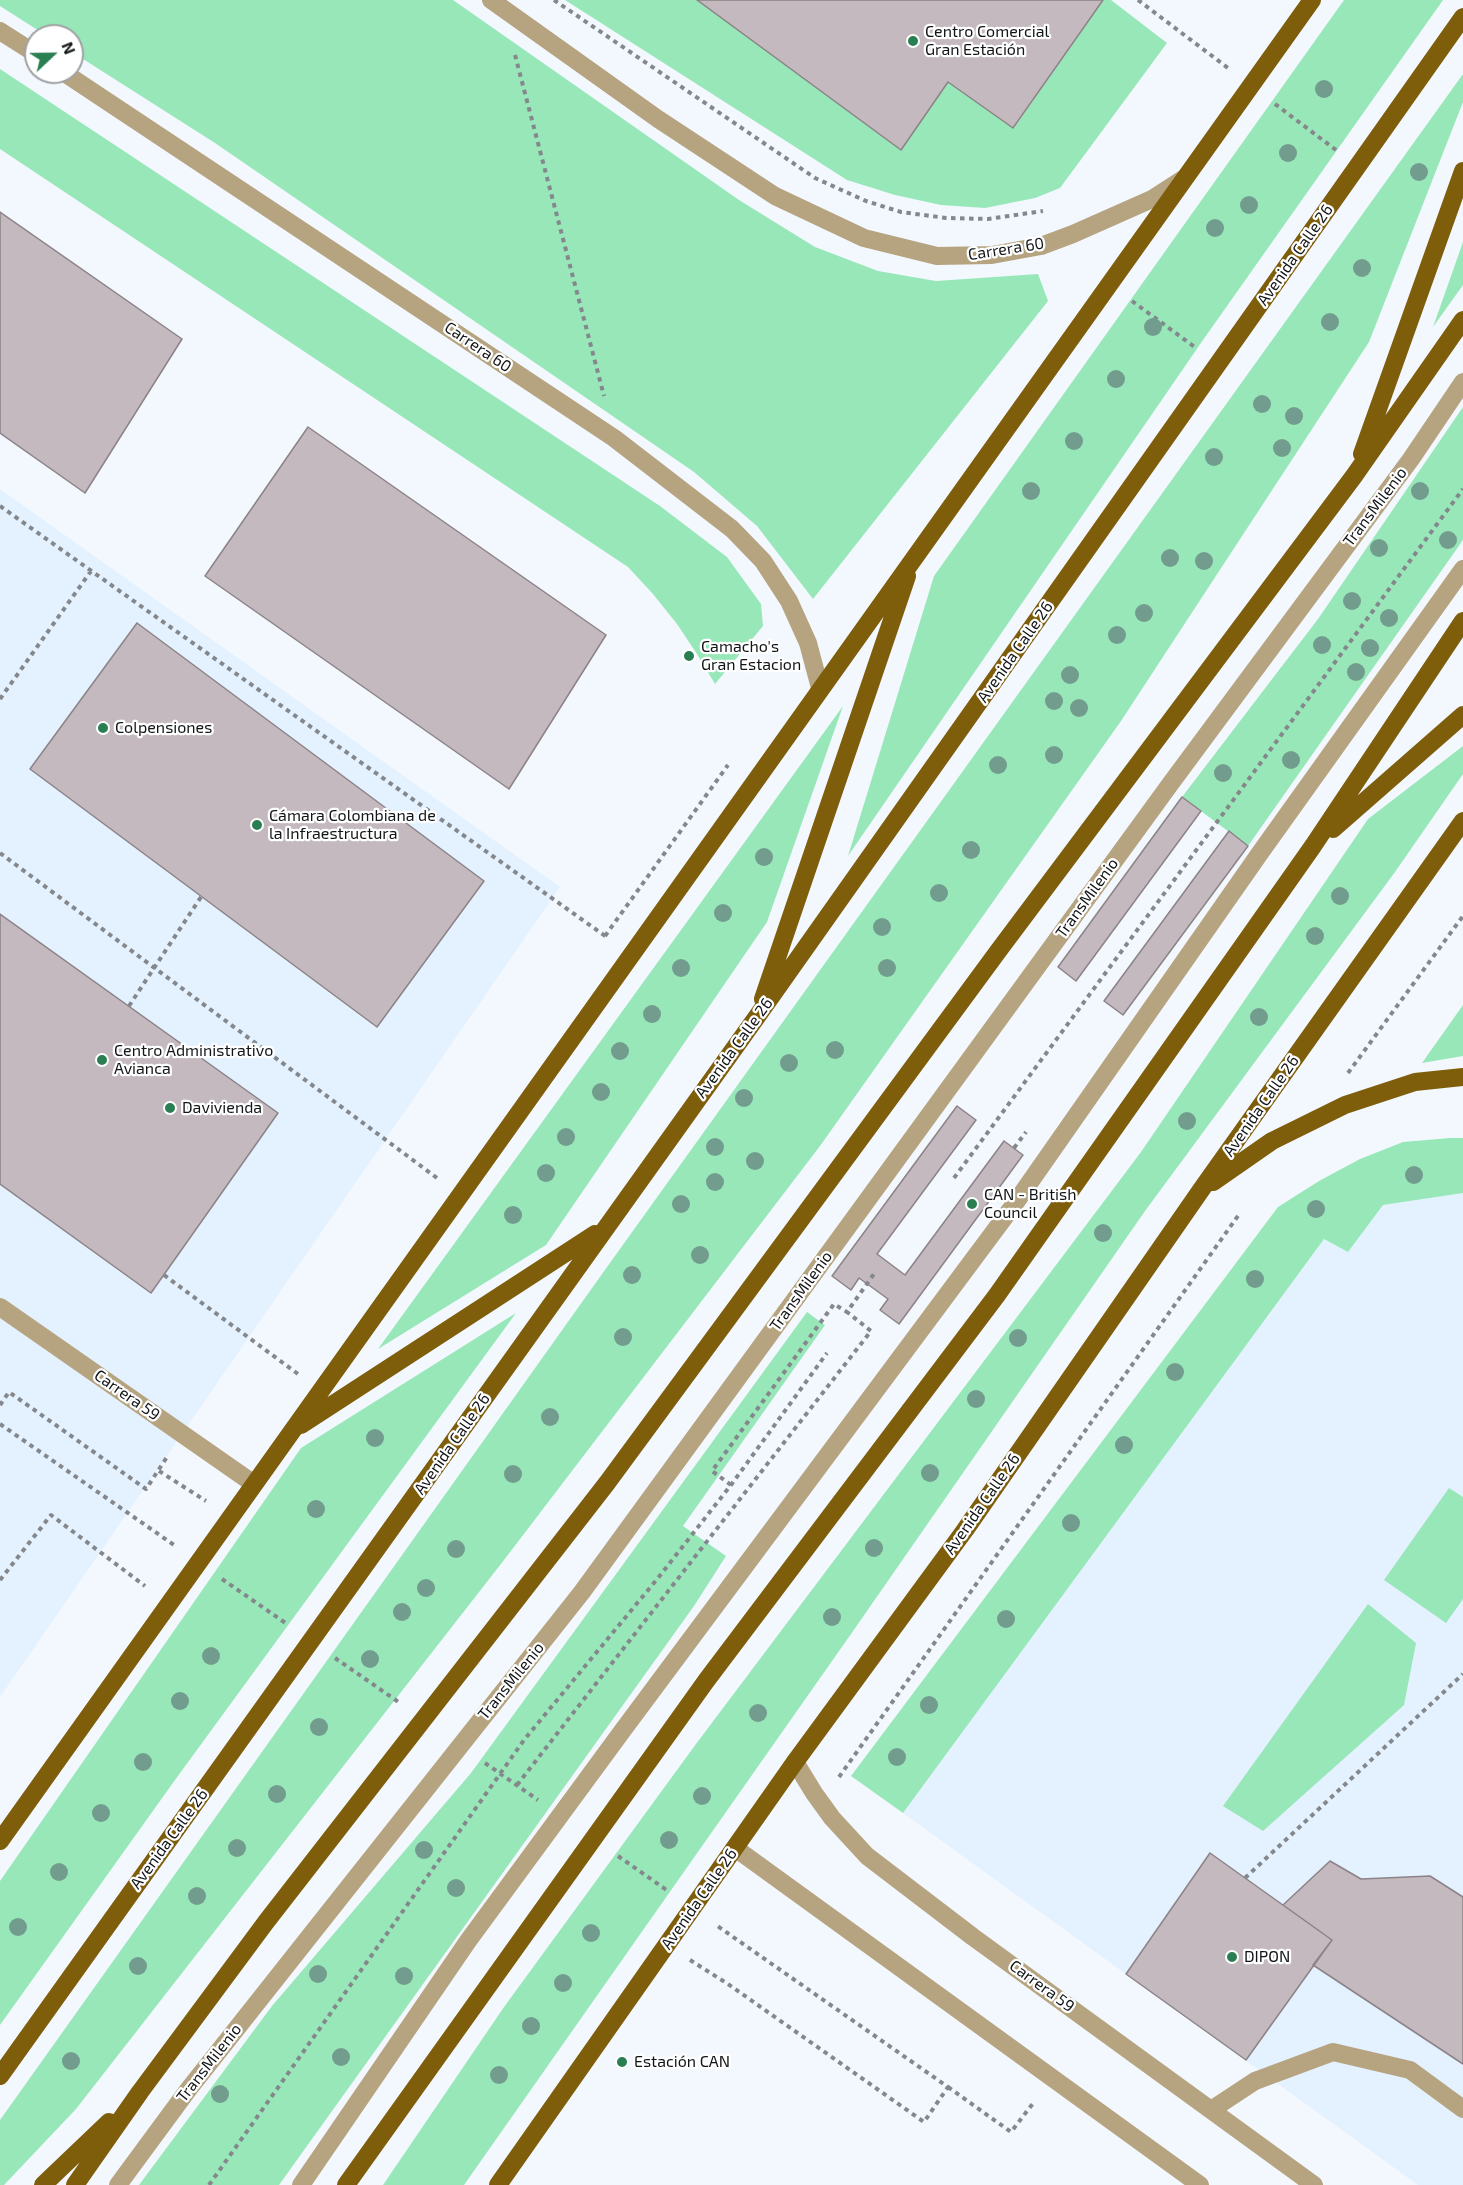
<!DOCTYPE html>
<meta charset="utf-8">
<style>
body{margin:0}
#map{position:relative;width:1463px;height:2185px;overflow:hidden;background:#f3f8ff;font-family:"Exo 2",sans-serif}
canvas{display:block}
.north{position:absolute;left:24px;top:24px;width:60px;height:60px;box-sizing:border-box;background:#fff;border:2px solid #a0a1a2;border-radius:50%;rotate:68deg;font-size:16px;font-weight:700;line-height:24px;text-align:center;color:#121517}
.north::after{content:'';display:block;margin:auto;width:21px;height:27px;background:#2a7f52;clip-path:polygon(50% 0,100% 100%,50% 72%,0 100%)}
</style>
<div id="map">
<canvas width="1463" height="2185"></canvas>
<div class="north">N</div>
</div>
<script>
const c = document.querySelector('canvas').getContext('2d');
c.lineJoin = 'round';
function paint(path, color) { c.fillStyle = color; c.fill(path, 'evenodd'); }
const poly = rows => new Path2D(rows.map(r => 'M' + r).join(''));
function stroke(path, color, width, dash) { c.strokeStyle = color; c.lineWidth = width; c.lineCap = dash ? 'butt' : 'round'; c.setLineDash(dash || []); c.stroke(path); }
function drawText(font, color, halo, rows, align = 'center') {
  c.font = font + ' "Exo 2",sans-serif'; c.lineWidth = 4.5; c.setLineDash([]); c.textBaseline = 'middle'; c.strokeStyle = halo; c.fillStyle = color; for (const [text, x, y, turn = 0] of rows) {
    c.save(); c.translate(x, y); c.rotate((+turn || 0) * Math.PI / 180); c.textAlign = isNaN(turn) ? turn : align; if (halo) c.strokeText(text, 0, 0); c.fillText(text, 0, 0); c.restore();
  }
}
const built = poly([
 [0,489,560,887,0,1697],
 [1463,1193,1463,2185,1418,2185,903,1813,1324,1239,1348,1252,1383,1205]
]);
const green = poly([
 [0,0,453,0,739,200,815,247,878,271,936,281,1038,274,1048,301,813,599,757,526,694,472,215,143,72,52,72,36,47,36,0,6],
 [565,0,697,0,901,150,948,82,1014,128,1103,0,1111,0,1167,43,1060,188,1035,198,985,208,941,205,895,195,847,180],
 [1344,0,1443,0,1203,340,848,856,934,576],
 [0,69,660,506,727,557,761,604,763,626,715,684,697,654,677,624,653,594,628,567,0,149],
 [1463,74,1463,102,1369,342,1121,721,820,1146,504,1560,76,2109,4,2185,0,2185,0,2120,607,1267],
 [1463,242,1463,285,1433,327],
 [1463,407,1463,540,1248,846,1182,797,1318,619],
 [843,706,767,922,546,1245,378,1349],
 [1463,746,1463,774,1395,872,1145,1211,851,1634,464,2185,383,2185,504,2007,696,1744,1141,1152,1368,819],
 [1463,1005,1463,1056,1422,1063],
 [1450,1138,1463,1138,1463,1193,1383,1205,1348,1252,1324,1239,903,1813,851,1776,1278,1207,1319,1181,1360,1159,1403,1142],
 [807,1312,825,1325,683,1526,726,1556,694,1606,279,2185,139,2185,272,2006,471,1773],
 [516,1313,175,1780,0,2025,0,1881,301,1448],
 [1449,1488,1463,1497,1463,1599,1446,1623,1384,1580],
 [1368,1604,1416,1643,1404,1705,1263,1831,1223,1806]
]);
const building = poly([
 [697,0,1103,0,1013,128,948,82,901,150,697,0],
 [0,212,182,339,85,493,0,433,0,212],
 [308,427,606,635,509,789,205,576,308,427],
 [137,623,484,881,377,1027,30,769,137,623],
 [1182,797,1201,811,1076,981,1058,967,1182,797],
 [1229,831,1248,846,1123,1015,1104,1001,1229,831],
 [0,914,278,1113,151,1293,0,1184,0,914],
 [957,1106,976,1120,877,1254,905,1275,1004,1141,1023,1155,899,1324,880,1310,888,1299,859,1278,851,1290,832,1276,957,1106],
 [1210,1853,1332,1940,1246,2060,1126,1974,1210,1853],
 [1330,1861,1361,1879,1430,1876,1463,1897,1463,2064,1313,1965,1332,1940,1283,1905,1330,1861]
]);
const path = poly([
 [554,0,815,178,866,201,901,212,946,218,988,219,1043,211],
 [1138,0,1228,68],
 [515,55,604,396],
 [1275,104,1336,150],
 [1132,301,1196,348],
 [0,506,608,938],
 [0,699,91,571],
 [0,853,437,1178],
 [605,936,728,765],
 [129,1006,201,897],
 [1348,1073,1463,916],
 [1014,1148,1026,1132],
 [954,1178,1463,489],
 [164,1275,298,1374],
 [0,1405,9,1392,146,1489,167,1457],
 [0,1424,174,1545],
 [159,1471,206,1501],
 [731,1485,712,1471,834,1304,847,1312],
 [222,1579,287,1624],
 [0,1580,51,1515,145,1586],
 [335,1658,400,1703],
 [485,1763,538,1800],
 [839,1777,1240,1213],
 [517,1785,871,1331,847,1312,876,1271],
 [618,1856,668,1891],
 [1245,1878,1463,1674],
 [690,1960,728,1984,924,2122,948,2087,716,1925],
 [948,2087,1011,2132,1034,2102],
 [209,2185,524,1740,658,1578,731,1485,827,1353]
]);
const minor = poly([
 [491,0,658,119,775,196,864,238,937,256,992,255,1041,246,1073,234,1152,199,1183,179],
 [0,31,36,54],
 [63,72,614,438,732,529,763,561,789,601,808,643,820,688],
 [0,1307,254,1484],
 [795,1762,814,1793,832,1818,867,1856,973,1937,1314,2185],
 [735,1848,1200,2185],
 [1211,2110,1255,2081,1333,2052,1410,2070,1463,2109],
 [118,2185,188,2090,582,1592,1171,783,1411,459,1463,382],
 [301,2185,468,1941,623,1730,1016,1202,1260,853,1463,569]
]);
const major = poly([
 [1362,454,1463,171],
 [1333,829,1463,715],
 [763,999,907,576],
 [1213,1182,1272,1141,1345,1105,1415,1082,1463,1077],
 [301,1425,595,1234],
 [0,1841,1312,0],
 [0,2076,756,1018,1463,17],
 [43,2185,109,2122],
 [75,2185,140,2092,266,1922,607,1483,999,950,1354,476,1463,320],
 [346,2185,706,1681,997,1295,1313,846,1463,621],
 [498,2185,795,1762,965,1530,1201,1190,1463,821]
]);
const trees = [
 [1324,89],
 [1288,153],
 [1419,172],
 [1249,205],
 [1215,228],
 [1362,268],
 [1330,322],
 [1153,327],
 [1116,379],
 [1262,404],
 [1294,416],
 [1074,441],
 [1282,448],
 [1214,457],
 [1031,491],
 [1420,491],
 [1448,540],
 [1379,548],
 [1170,558],
 [1204,561],
 [1352,601],
 [1144,613],
 [1389,618],
 [1117,635],
 [1322,645],
 [1370,648],
 [1356,672],
 [1070,675],
 [1054,701],
 [1079,708],
 [1054,755],
 [1291,760],
 [998,765],
 [1223,773],
 [971,850],
 [764,857],
 [939,893],
 [1340,896],
 [723,913],
 [882,927],
 [1315,936],
 [681,968],
 [887,968],
 [652,1014],
 [1259,1017],
 [835,1050],
 [620,1051],
 [789,1063],
 [601,1092],
 [744,1098],
 [1187,1121],
 [566,1137],
 [715,1147],
 [755,1161],
 [546,1173],
 [1414,1175],
 [715,1182],
 [681,1204],
 [1316,1209],
 [513,1215],
 [1103,1233],
 [700,1255],
 [632,1275],
 [1255,1279],
 [623,1337],
 [1018,1338],
 [1175,1372],
 [976,1399],
 [550,1417],
 [375,1438],
 [1124,1445],
 [930,1473],
 [513,1474],
 [316,1509],
 [1071,1523],
 [874,1548],
 [456,1549],
 [426,1588],
 [402,1612],
 [832,1617],
 [1006,1619],
 [211,1656],
 [370,1659],
 [180,1701],
 [929,1705],
 [758,1713],
 [319,1727],
 [897,1757],
 [143,1762],
 [277,1794],
 [702,1796],
 [101,1813],
 [669,1840],
 [237,1848],
 [424,1850],
 [59,1872],
 [456,1888],
 [197,1896],
 [18,1927],
 [591,1933],
 [138,1966],
 [318,1974],
 [404,1976],
 [563,1983],
 [531,2026],
 [341,2057],
 [71,2061],
 [499,2075],
 [220,2094]
];
const markers = [
 [913,41,6,"#2a7f52"],
 [689,656,6,"#2a7f52"],
 [103,728,6,"#2a7f52"],
 [257,825,6,"#2a7f52"],
 [102,1060,6,"#2a7f52"],
 [170,1108,6,"#2a7f52"],
 [972,1204,6,"#2a7f52"],
 [1232,1957,6,"#2a7f52"],
 [622,2062,6,"#2a7f52"]
];
const poiNames = [
 ["Centro Comercial",925,32],
 ["Gran Estación",925,50],
 ["Camacho's",701,647],
 ["Gran Estacion",701,665],
 ["Colpensiones",115,728],
 ["Cámara Colombiana de",269,816],
 ["la Infraestructura",269,834],
 ["Centro Administrativo",114,1051],
 ["Avianca",114,1069],
 ["Davivienda",182,1108],
 ["CAN - British",984,1195],
 ["Council",984,1213],
 ["DIPON",1244,1957],
 ["Estación CAN",634,2062]
];
const streetNames = [
 ["Carrera 60",1006,249,-9],
 ["Avenida Calle 26",1295,255,-55],
 ["Carrera 60",478,347,34],
 ["TransMilenio",1375,507,-53],
 ["Avenida Calle 26",1015,652,-55],
 ["TransMilenio",1087,898,-54],
 ["Avenida Calle 26",734,1048,-54],
 ["Avenida Calle 26",1261,1106,-55],
 ["TransMilenio",801,1291,-54],
 ["Carrera 59",127,1395,35],
 ["Avenida Calle 26",452,1444,-55],
 ["Avenida Calle 26",982,1504,-55],
 ["TransMilenio",511,1681,-51],
 ["Avenida Calle 26",169,1839,-54],
 ["Avenida Calle 26",699,1899,-55],
 ["Carrera 59",1042,1986,36],
 ["TransMilenio",209,2063,-52]
];
paint(built, '#e4f1ff');
paint(green, '#98e7b9');
paint(building, '#c3b9be');
stroke(building, '#8c8387', 1.5);
stroke(path, '#84888c', 4, [4.5, 4.5]);
stroke(minor, '#b6a481', 18);
stroke(major, '#7e5d0b', 18);
c.fillStyle = '#729d8e';
for (const [x, y] of trees) { c.beginPath(); c.arc(x, y, 9, 0, 2 * Math.PI); c.fill(); }
for (const [x, y, r, color] of markers) { const dot = new Path2D(); dot.arc(x, y, r, 0, 2 * Math.PI); c.fillStyle = color; c.fill(dot); stroke(dot, '#fff', 2); }
drawText('16px', '#121517', '#fff', poiNames, 'left');
drawText('16px', '#121517', '#fff', streetNames);
</script>
